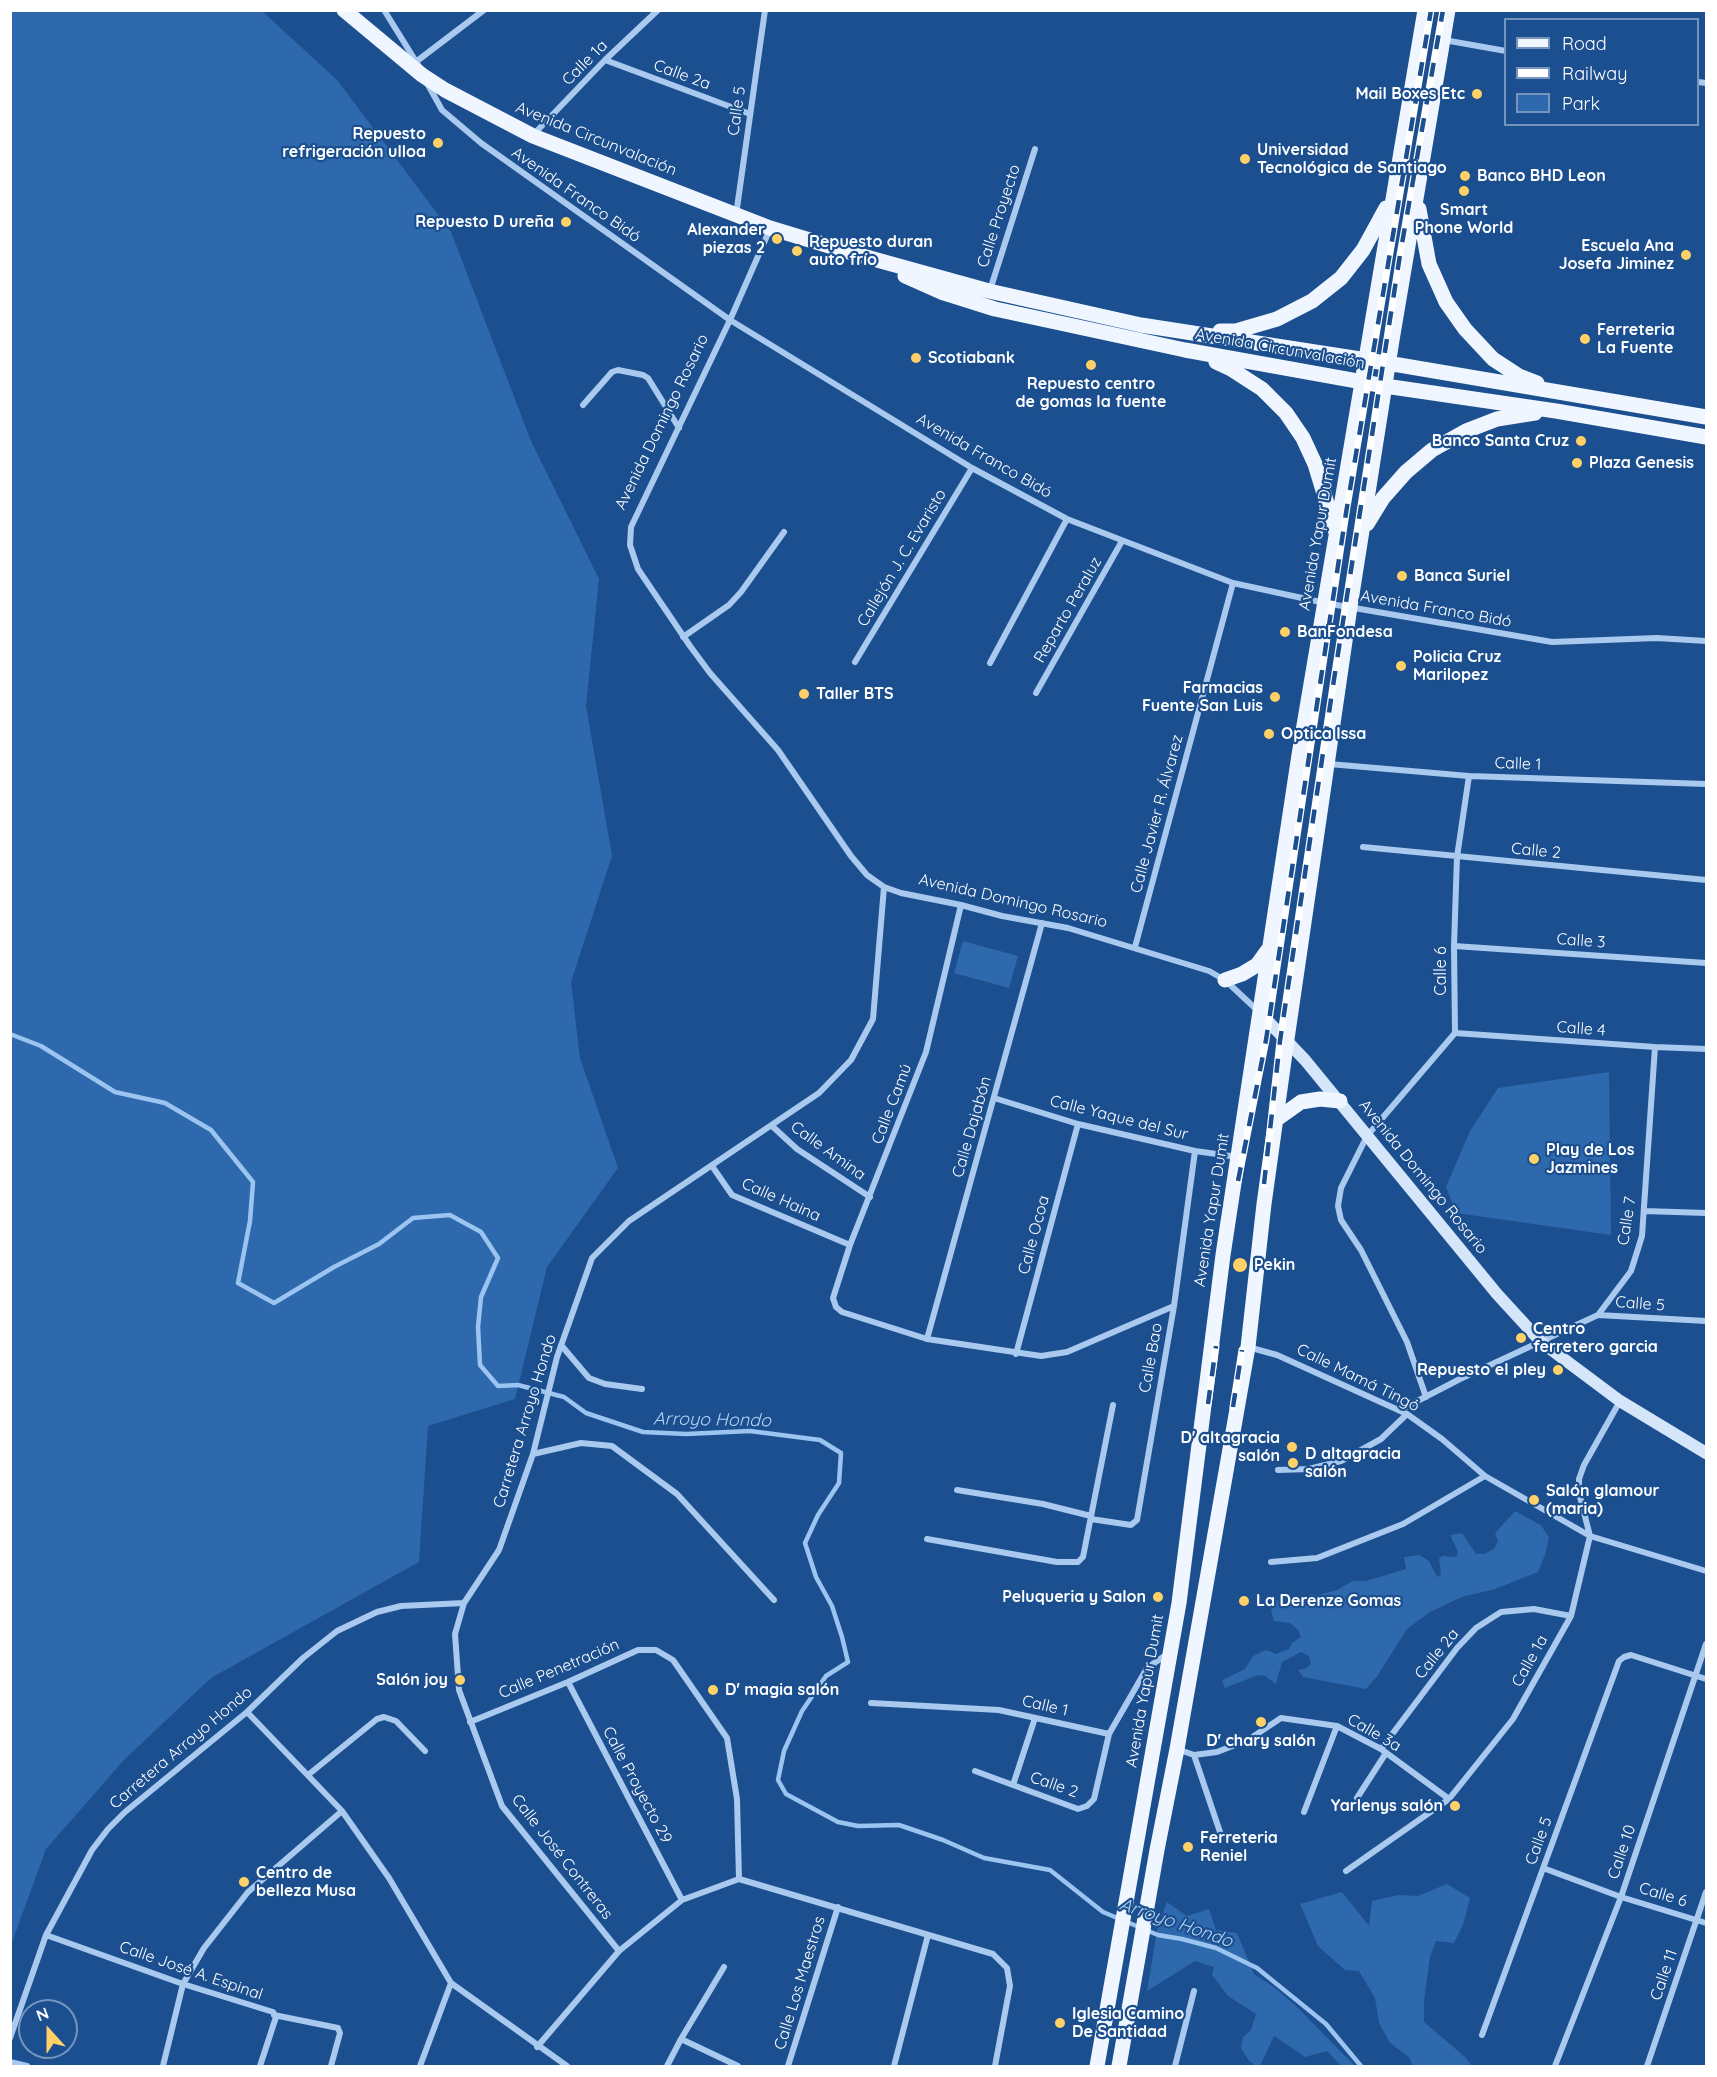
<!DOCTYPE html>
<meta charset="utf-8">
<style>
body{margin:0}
#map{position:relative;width:1717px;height:2077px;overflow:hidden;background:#1b4f8f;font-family:Quicksand,sans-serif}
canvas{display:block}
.frame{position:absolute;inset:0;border:12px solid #fff;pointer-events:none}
.legend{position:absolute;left:1504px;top:18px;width:195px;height:108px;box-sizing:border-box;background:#1b4f8f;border:2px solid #7695bc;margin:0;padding:8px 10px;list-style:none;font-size:18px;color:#fff}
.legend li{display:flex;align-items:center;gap:12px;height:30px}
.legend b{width:30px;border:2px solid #7695bc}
.north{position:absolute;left:18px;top:1999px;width:60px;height:60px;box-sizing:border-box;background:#1b4f8f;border:2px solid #7695bc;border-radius:50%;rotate:339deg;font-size:16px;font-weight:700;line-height:24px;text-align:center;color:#fff}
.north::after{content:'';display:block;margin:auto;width:21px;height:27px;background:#ffd166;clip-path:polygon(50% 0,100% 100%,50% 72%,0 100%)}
</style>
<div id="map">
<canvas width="1717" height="2077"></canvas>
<div class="frame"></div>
<ul class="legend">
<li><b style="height:8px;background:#f0f6ff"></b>Road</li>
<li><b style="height:8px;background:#fff"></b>Railway</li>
<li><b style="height:16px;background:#2e69ad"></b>Park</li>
</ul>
<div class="north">N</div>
</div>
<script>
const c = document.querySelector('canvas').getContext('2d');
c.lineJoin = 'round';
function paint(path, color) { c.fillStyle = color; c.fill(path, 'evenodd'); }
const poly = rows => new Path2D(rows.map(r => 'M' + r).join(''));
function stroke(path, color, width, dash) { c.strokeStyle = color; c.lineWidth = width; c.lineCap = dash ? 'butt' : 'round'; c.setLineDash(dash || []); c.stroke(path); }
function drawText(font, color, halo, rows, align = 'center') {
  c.font = font + ' Quicksand,sans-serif'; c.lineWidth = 4.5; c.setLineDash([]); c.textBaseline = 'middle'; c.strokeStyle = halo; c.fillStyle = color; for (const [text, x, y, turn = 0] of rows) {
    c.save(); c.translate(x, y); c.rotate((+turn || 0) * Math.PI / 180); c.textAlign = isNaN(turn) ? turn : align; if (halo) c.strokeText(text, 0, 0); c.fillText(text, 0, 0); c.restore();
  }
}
const green = poly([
 [11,10,262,11,338,81,451,232,531,441,599,579,586,706,612,856,571,982,580,1058,618,1168,547,1267,515,1399,428,1426,419,1562,211,1678,124,1760,46,1849,11,1945],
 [963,941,1018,956,1009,988,954,973],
 [1609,1072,1611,1235,1456,1213,1446,1187,1470,1131,1498,1088],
 [1515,1511,1541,1525,1549,1538,1545,1555,1538,1572,1495,1589,1462,1597,1430,1612,1407,1629,1378,1675,1366,1689,1303,1677,1298,1670,1305,1669,1311,1664,1309,1656,1301,1652,1282,1662,1276,1684,1265,1676,1258,1675,1225,1688,1222,1680,1245,1669,1253,1656,1266,1650,1276,1654,1289,1649,1292,1643,1301,1637,1298,1630,1290,1623,1274,1621,1271,1611,1274,1599,1292,1606,1311,1594,1318,1595,1337,1590,1353,1581,1366,1581,1406,1569,1404,1557,1420,1555,1429,1561,1437,1577,1441,1575,1439,1559,1442,1556,1456,1557,1458,1552,1450,1535,1462,1533,1476,1554,1484,1554,1494,1549,1498,1541,1495,1533],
 [1447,1884,1470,1898,1463,1925,1454,1943,1436,1941,1430,1957,1424,2001,1424,2022,1465,2057,1472,2066,1413,2066,1409,2057,1390,2043,1379,2023,1375,1998,1359,1971,1345,1970,1318,1946,1300,1904,1342,1892,1369,1926,1372,1901,1398,1895,1418,1896],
 [1167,1902,1187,1916,1209,1909,1216,1930,1237,1933,1254,1974,1275,1988,1297,2007,1355,2066,1341,2066,1327,2051,1305,2057,1274,2036,1260,2066,1256,2066,1249,2061,1241,2048,1243,2037,1251,2030,1256,2014,1228,1996,1212,1975,1214,1967,1195,1961,1147,1991,1158,1925]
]);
const stream = poly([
 [10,1034,41,1046,115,1092,165,1103,211,1130,253,1182,250,1221,238,1283,274,1303,334,1267,379,1244,413,1218,450,1215,481,1232,498,1258,481,1297,478,1327,480,1365,498,1386,518,1385,564,1397,586,1413,643,1432,686,1434,750,1431,820,1440,841,1453,839,1483,818,1515,805,1543,816,1577,832,1606,842,1637,848,1662,826,1676,802,1711,784,1751,778,1780,786,1794,838,1822,858,1826,899,1825,943,1840,984,1858,1050,1870,1103,1912,1158,1935,1182,1939,1216,1948,1257,1968,1326,2024,1361,2066]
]);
const minor = poly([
 [384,10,420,68],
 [1444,40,1506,51],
 [605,60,750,114],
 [417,61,484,10],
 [1698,82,1706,83],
 [427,83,442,110,481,143,730,320,972,468,1067,519,1233,583,1325,603,1552,642,1657,638,1706,641],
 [533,135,605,60,658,10],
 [736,215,765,10],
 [770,229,730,320,631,527,630,545,638,569,690,646,710,673,778,750,851,856,867,875,884,887,901,893,961,905,1002,916,1068,928,1209,971,1225,980,1257,1010],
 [990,290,1035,149],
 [583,405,612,372,618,370,643,375,648,378,679,428],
 [683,637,729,605,741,592,784,532],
 [855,662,972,468],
 [990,663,1067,519],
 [1036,693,1122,541],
 [1329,764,1469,776,1706,784],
 [1363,847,1706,880],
 [961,905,926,1052,850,1245,833,1298,836,1307,842,1312,927,1339,1041,1356,1067,1352,1174,1306],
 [1454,946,1706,963],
 [1135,947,1233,583],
 [1455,1033,1655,1047,1706,1049],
 [994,1098,1078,1124,1195,1151,1238,1157],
 [772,1126,797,1149,870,1197],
 [712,1166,732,1195,850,1245],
 [1644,1211,1706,1213],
 [1598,1315,1631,1271,1642,1236,1655,1047],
 [927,1339,1042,923],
 [561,1345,589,1378,605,1384,642,1389],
 [1248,1347,1277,1355,1407,1414,1442,1439,1485,1476,1590,1536,1706,1571],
 [1016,1354,1078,1124],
 [1426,1397,1407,1342,1361,1250,1341,1220,1338,1206,1341,1188,1367,1136,1455,1033,1454,946,1457,857,1469,776],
 [1400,1410,1460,1379,1598,1315,1706,1321],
 [533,1454,581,1443,612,1446,677,1494,774,1600],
 [1278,1470,1309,1469,1341,1461,1381,1439,1407,1414],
 [957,1490,1043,1504,1091,1516],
 [1091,1519,1131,1525,1137,1520,1174,1306,1195,1151],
 [927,1539,1057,1562,1078,1562,1083,1557,1113,1405],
 [1271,1562,1317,1558,1403,1524,1485,1476],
 [568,1682,682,1900],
 [871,1703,999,1710,1109,1734,1147,1668,1166,1655],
 [247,1712,342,1811,389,1878,451,1983,567,2066],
 [470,1722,568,1682,638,1650,656,1650,673,1660,727,1738,737,1799,739,1879],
 [1177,1749,1194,1755,1217,1752,1248,1740,1281,1718,1337,1726,1381,1749,1449,1799],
 [1381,1749,1457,1648,1476,1628,1501,1612,1534,1609,1571,1616],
 [1194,1755,1221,1835],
 [975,1771,1078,1809,1087,1806,1094,1799,1109,1734],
 [308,1775,377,1719,384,1717,396,1721,425,1751],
 [1013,1785,1035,1718],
 [1357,1798,1386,1753],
 [1304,1812,1337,1726],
 [1543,1868,1621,1897,1706,1923],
 [1346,1871,1449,1799,1513,1719,1571,1616,1590,1536,1579,1493,1579,1479,1584,1465,1620,1401],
 [739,1879,993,1954,1007,1968,1010,1986,995,2066],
 [46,1935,183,1984,273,2012,276,2017,260,2066],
 [619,1951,502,1806,459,1690,455,1634,464,1603,499,1550,533,1454,557,1357,592,1258,629,1221,819,1093,851,1060,873,1019,884,887],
 [274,2015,338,2028,340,2033,331,2066],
 [1482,2035,1619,1661,1624,1657,1631,1655,1706,1679],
 [10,2038,46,1935,92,1850,108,1829,125,1812,247,1712,303,1658,337,1631,377,1612,401,1606,464,1603],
 [681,2039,738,2066],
 [537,2047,619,1951,682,1900,739,1879],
 [10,2062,27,2066],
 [163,2066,183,1984,204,1948,248,1892,342,1811],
 [420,2066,451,1983],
 [667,2066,681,2039,724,1967],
 [788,2066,838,1907],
 [894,2066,928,1935],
 [1175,2066,1194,1991],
 [1555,2066,1621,1897,1706,1644],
 [1647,2066,1706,1892]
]);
const secondary = poly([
 [1260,1013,1305,1060,1497,1294,1541,1342,1620,1401,1706,1453]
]);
const primary = poly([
 [344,10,422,75,445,90,533,136,770,228,859,255,989,291,1141,325,1399,365,1706,417],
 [1419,209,1429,264,1446,302,1465,329,1493,359,1519,376,1537,383],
 [905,276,941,292,995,309,1185,350,1385,386,1556,411,1706,437],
 [1220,331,1236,331,1277,319,1312,301,1341,278,1363,250,1386,208],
 [1216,362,1231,369,1262,389,1286,413,1303,438,1315,464,1335,530],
 [1367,524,1383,498,1406,472,1432,450,1466,431,1497,419,1535,413],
 [1225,980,1242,974,1257,965,1267,951],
 [1277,1119,1301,1102,1320,1099,1340,1101],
 [1097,2066,1179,1603,1223,1255,1299,755,1425,10],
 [1119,2066,1157,1850,1177,1749,1248,1347,1264,1204,1287,1039,1350,607,1392,340,1448,10]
]);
const rail = poly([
 [1238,1181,1266,1040,1346,513,1431,10],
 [1264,1184,1280,1041,1333,686,1400,255,1443,10],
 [1208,1404,1216,1346],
 [1233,1407,1242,1350]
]);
const markers = [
 [1477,94,6,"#ffd166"],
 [438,143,6,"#ffd166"],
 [1245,159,6,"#ffd166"],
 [1465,176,6,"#ffd166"],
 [1464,191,6,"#ffd166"],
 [566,222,6,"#ffd166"],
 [777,239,6,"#ffd166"],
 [797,251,6,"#ffd166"],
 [1686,255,6,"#ffd166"],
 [1585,339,6,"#ffd166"],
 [916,358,6,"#ffd166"],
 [1091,365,6,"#ffd166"],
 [1581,441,6,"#ffd166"],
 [1577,463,6,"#ffd166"],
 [1402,576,6,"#ffd166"],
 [1285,632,6,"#ffd166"],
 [1401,666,6,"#ffd166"],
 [804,694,6,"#ffd166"],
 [1275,697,6,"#ffd166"],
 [1269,734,6,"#ffd166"],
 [1534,1159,6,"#ffd166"],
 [1240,1265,8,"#ffd166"],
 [1521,1338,6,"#ffd166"],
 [1558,1370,6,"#ffd166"],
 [1292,1447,6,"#ffd166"],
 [1293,1463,6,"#ffd166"],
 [1534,1500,6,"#ffd166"],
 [1158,1597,6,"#ffd166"],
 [1244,1601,6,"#ffd166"],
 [460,1680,6,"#ffd166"],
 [713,1690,6,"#ffd166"],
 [1261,1722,6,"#ffd166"],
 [1455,1806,6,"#ffd166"],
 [1188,1847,6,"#ffd166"],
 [244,1882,6,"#ffd166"],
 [1060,2023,6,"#ffd166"]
];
const streetNames = [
 ["Calle 1a",585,63,-45],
 ["Calle 2a",682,75,20],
 ["Calle 5",737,111,-82],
 ["Avenida Circunvalación",596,139,22],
 ["Avenida Franco Bidó",576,195,35],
 ["Calle Proyecto",999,216,-72],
 ["Avenida Circunvalación",1280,349,10],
 ["Avenida Domingo Rosario",662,422,-64],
 ["Avenida Franco Bidó",984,456,30],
 ["Avenida Yapur Dumit",1318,534,-80],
 ["Callejón J. C. Evaristo",902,558,-59],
 ["Avenida Franco Bidó",1436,609,10],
 ["Reparto Peraluz",1068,610,-60],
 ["Calle 1",1518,764,2],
 ["Calle Javier R. Álvarez",1157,814,-75],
 ["Calle 2",1536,851,5],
 ["Avenida Domingo Rosario",1013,901,13],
 ["Calle 3",1581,941,4],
 ["Calle 6",1441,971,-90],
 ["Calle 4",1581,1029,4],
 ["Calle Camú",892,1104,-69],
 ["Calle Yaque del Sur",1119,1118,14],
 ["Calle Dajabón",972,1127,-74],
 ["Calle Amina",828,1151,36],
 ["Avenida Domingo Rosario",1423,1177,51],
 ["Calle Haina",781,1200,24],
 ["Avenida Yapur Dumit",1212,1210,-81],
 ["Calle 7",1627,1221,-81],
 ["Calle Ocoa",1034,1235,-75],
 ["Calle 5",1640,1304,4],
 ["Calle Bao",1151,1358,-80],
 ["Calle Mamá Tingó",1358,1378,26],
 ["Carretera Arroyo Hondo",525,1421,-73],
 ["Calle 2a",1437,1654,-51],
 ["Calle 1a",1530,1661,-61],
 ["Calle Penetración",559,1669,-23],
 ["Avenida Yapur Dumit",1145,1691,-80],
 ["Calle 1",1045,1706,13],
 ["Calle 3a",1374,1733,30],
 ["Carretera Arroyo Hondo",181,1748,-40],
 ["Calle Proyecto 29",637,1785,62],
 ["Calle 2",1054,1785,19],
 ["Calle 5",1539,1841,-70],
 ["Calle 10",1622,1852,-71],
 ["Calle José Contreras",562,1857,52],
 ["Calle 6",1663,1895,17],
 ["Calle José A. Espinal",191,1971,19],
 ["Calle 11",1664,1975,-71],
 ["Calle Los Maestros",800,1983,-73]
];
const poiNames = [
 ["Mail Boxes Etc",1465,94,"right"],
 ["Repuesto",426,134,"right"],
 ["refrigeración ulloa",426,152,"right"],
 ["Universidad",1257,150],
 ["Tecnológica de Santiago",1257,168],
 ["Banco BHD Leon",1477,176],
 ["Smart",1464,210,"center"],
 ["Phone World",1464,228,"center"],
 ["Repuesto D ureña",554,222,"right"],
 ["Alexander",765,230,"right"],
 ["piezas 2",765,248,"right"],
 ["Repuesto duran",809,242],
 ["auto frío",809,260],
 ["Escuela Ana",1674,246,"right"],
 ["Josefa Jiminez",1674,264,"right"],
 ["Ferreteria",1597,330],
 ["La Fuente",1597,348],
 ["Scotiabank",928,358],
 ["Repuesto centro",1091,384,"center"],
 ["de gomas la fuente",1091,402,"center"],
 ["Banco Santa Cruz",1569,441,"right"],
 ["Plaza Genesis",1589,463],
 ["Banca Suriel",1414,576],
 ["BanFondesa",1297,632],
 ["Policia Cruz",1413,657],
 ["Marilopez",1413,675],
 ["Farmacias",1263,688,"right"],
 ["Fuente San Luis",1263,706,"right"],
 ["Taller BTS",816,694],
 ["Optica Issa",1281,734],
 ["Play de Los",1546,1150],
 ["Jazmines",1546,1168],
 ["Pekin",1254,1265],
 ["Centro",1533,1329],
 ["ferretero garcia",1533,1347],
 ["Repuesto el pley",1546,1370,"right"],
 ["D' altagracia",1280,1438,"right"],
 ["salón",1280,1456,"right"],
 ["D altagracia",1305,1454],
 ["salón",1305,1472],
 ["Salón glamour",1546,1491],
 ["(maria)",1546,1509],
 ["Peluqueria y Salon",1146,1597,"right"],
 ["La Derenze Gomas",1256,1601],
 ["Salón joy",448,1680,"right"],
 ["D' magia salón",725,1690],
 ["D' chary salón",1261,1741,"center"],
 ["Yarlenys salón",1443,1806,"right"],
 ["Ferreteria",1200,1838],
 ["Reniel",1200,1856],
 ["Centro de",256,1873],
 ["belleza Musa",256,1891],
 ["Iglesia Camino",1072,2014],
 ["De Santidad",1072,2032]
];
const waterNames = [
 ["Arroyo Hondo",712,1420,1],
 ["Arroyo Hondo",1176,1923,19]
];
paint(green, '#2e69ad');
stroke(stream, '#9cc4f0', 4.5);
stroke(minor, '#a9c9ee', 6);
stroke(secondary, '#d6e6fa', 12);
stroke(primary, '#f0f6ff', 15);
stroke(rail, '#fff', 7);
stroke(rail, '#1b4f8f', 4.5, [14]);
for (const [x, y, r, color] of markers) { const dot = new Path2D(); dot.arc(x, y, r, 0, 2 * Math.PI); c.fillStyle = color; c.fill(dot); stroke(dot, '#1b4f8f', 2); }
drawText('16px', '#fff', '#1b4f8f', streetNames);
drawText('bold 16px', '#fff', '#1b4f8f', poiNames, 'left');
drawText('italic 18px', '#b5d3f5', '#1b4f8f', waterNames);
</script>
